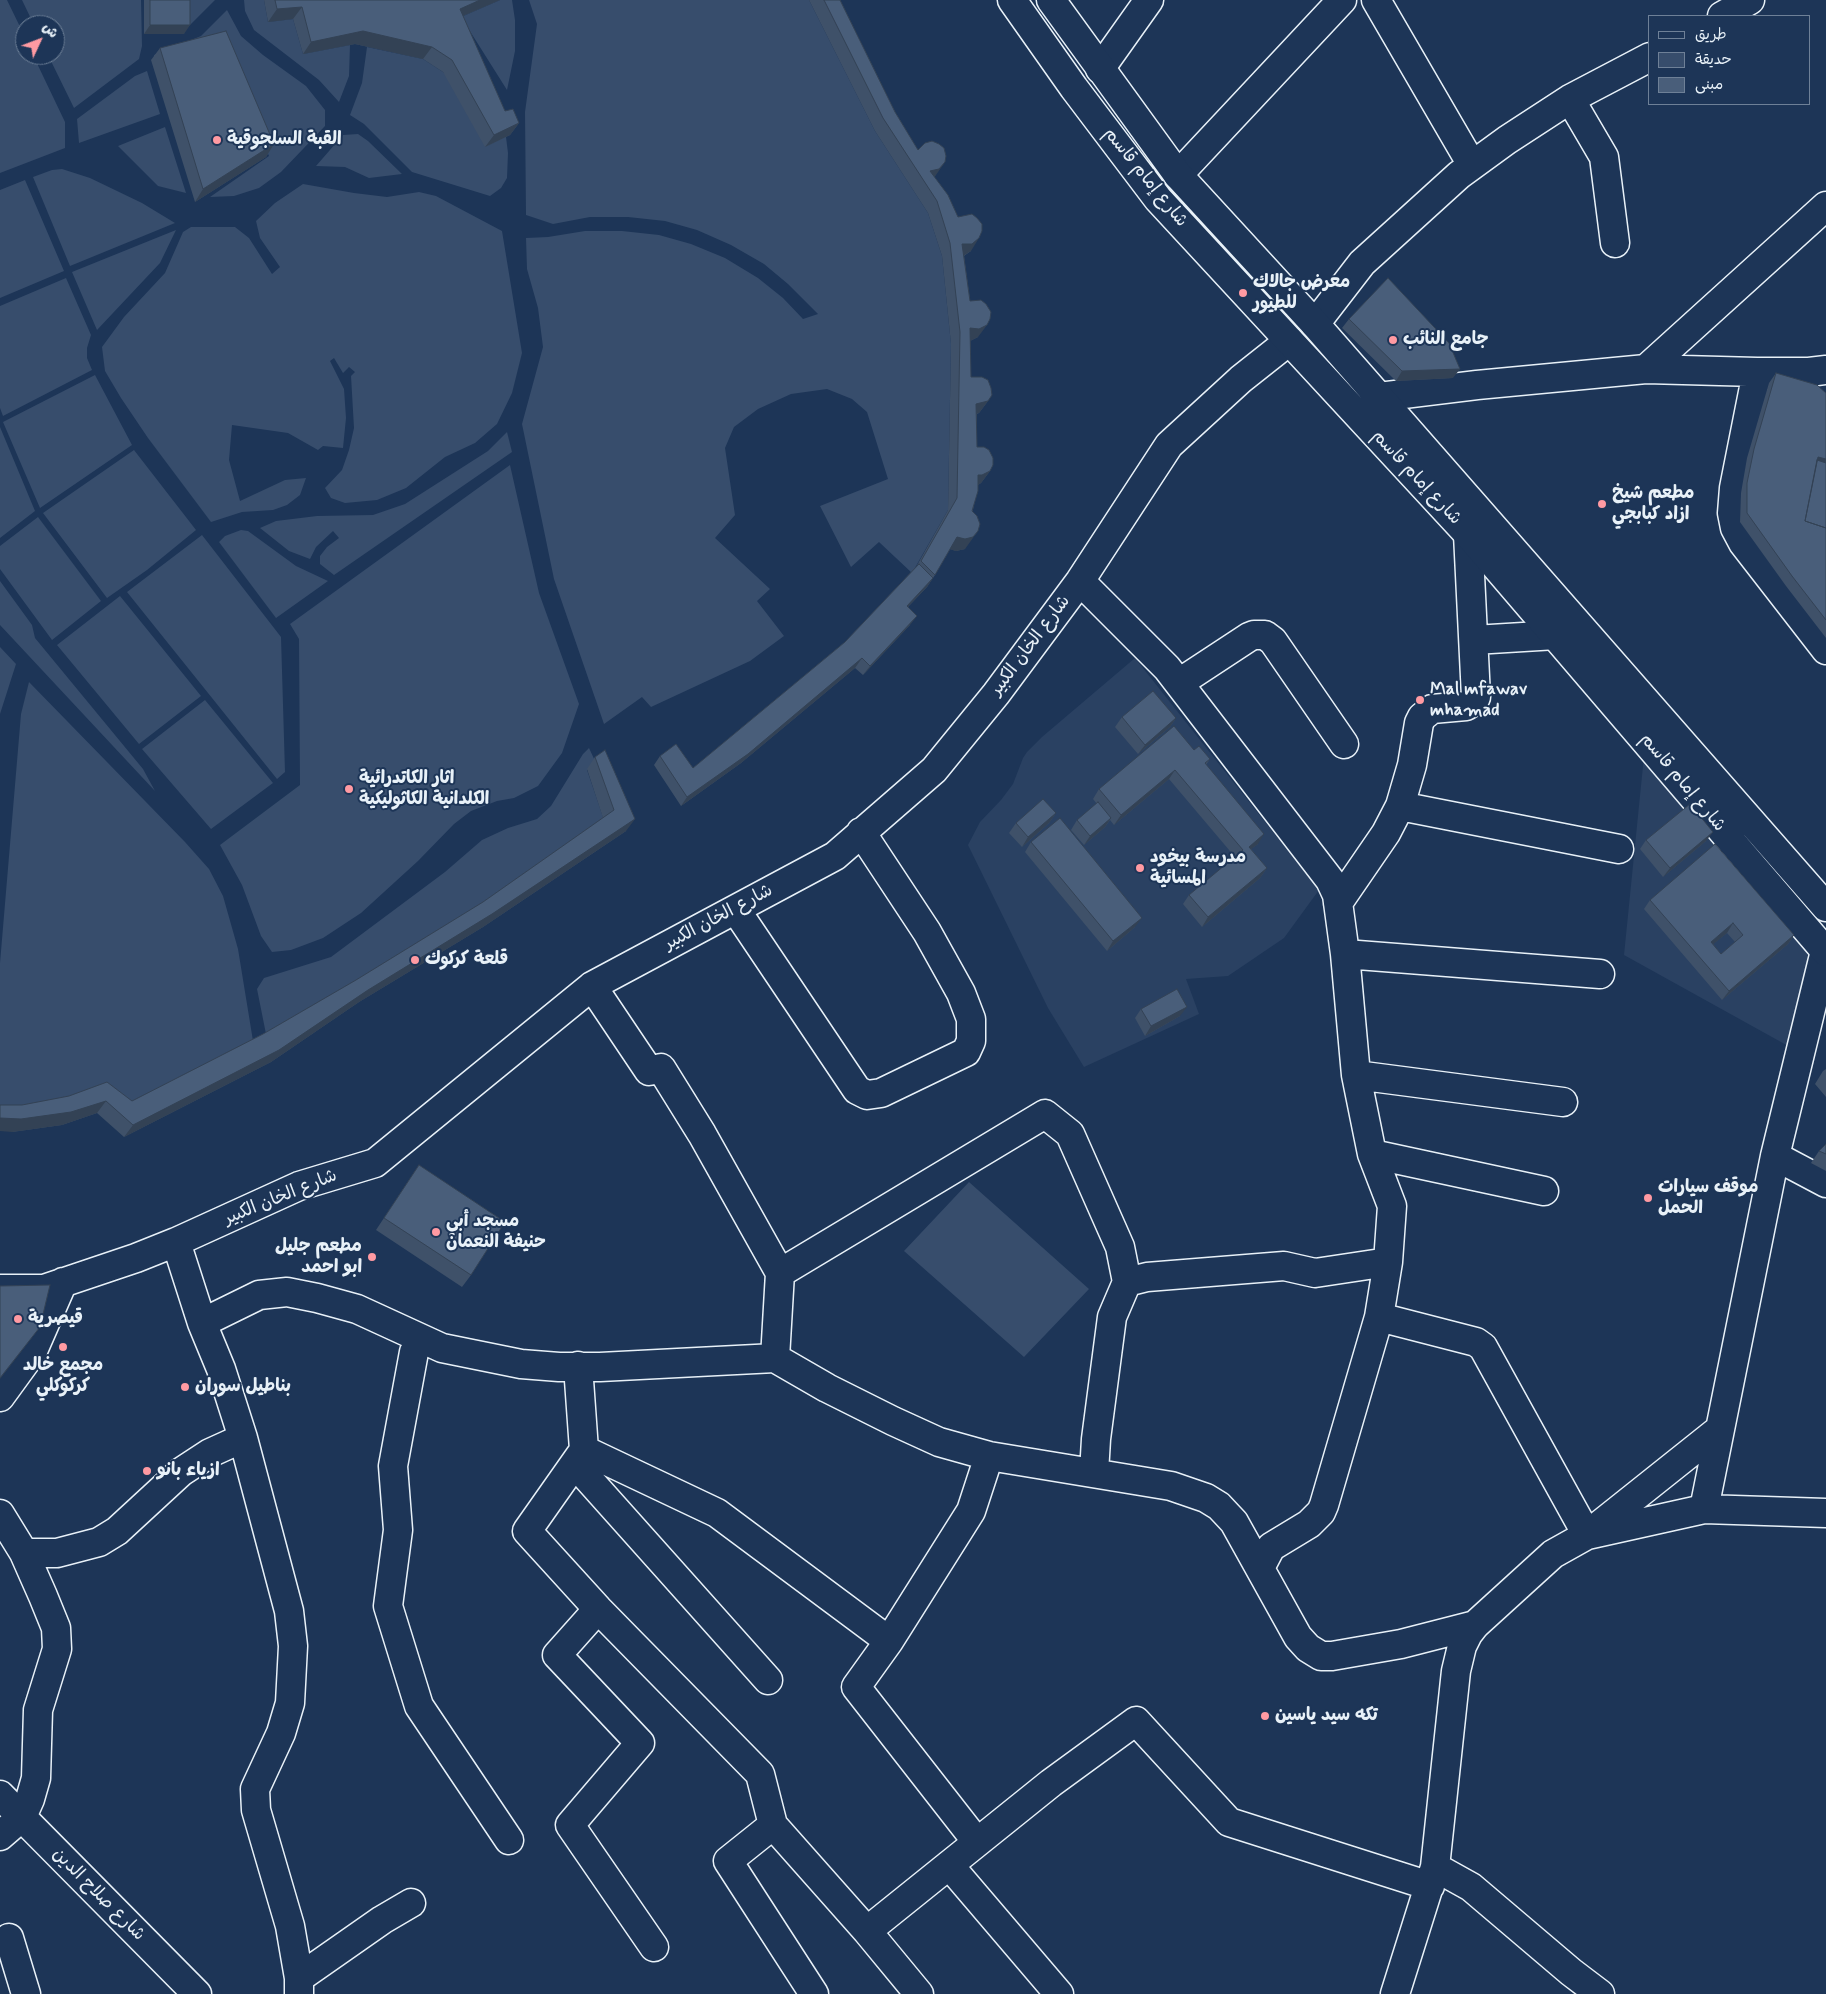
<!DOCTYPE html>
<meta charset="utf-8">
<style>
body{margin:0}
#map{position:relative;width:1826px;height:1994px;overflow:hidden;background:#1d3557;font-family:Mynerve,"Playpen Sans Arabic",sans-serif}
canvas{display:block}
.legend{position:absolute;left:1648px;top:15px;width:162px;height:90px;box-sizing:border-box;background:#1d3557;border:1px solid #6e8097;margin:0;padding:6px 9px;list-style:none;font-size:15px;color:#e8f1f8}
.legend li{display:flex;align-items:center;gap:10px;height:25px}
.legend b{width:25px;border:1px solid #6e8097}
.north{position:absolute;left:15px;top:15px;width:50px;height:50px;box-sizing:border-box;background:#1d3557;border:1px solid #6e8097;border-radius:50%;rotate:47deg;font-size:14px;font-weight:700;line-height:20px;text-align:center;color:#e8f1f8}
.north::after{content:'';display:block;margin:auto;width:18px;height:22px;background:#ff9aa2;clip-path:polygon(50% 0,100% 100%,50% 72%,0 100%)}
</style>
<div id="map">
<canvas width="1826" height="1994"></canvas>
<ul class="legend">
<li><b style="height:6px;background:#1d3557"></b>طريق</li>
<li><b style="height:14px;background:#374d6c"></b>حديقة</li>
<li><b style="height:14px;background:#495e7a"></b>مبنى</li>
</ul>
<div class="north">ش</div>
</div>
<script>
const c = document.querySelector('canvas').getContext('2d');
c.lineJoin = 'round';
function paint(path, color) { c.fillStyle = color; c.fill(path, 'evenodd'); }
const poly = rows => new Path2D(rows.map(r => 'M' + r).join(''));
function stroke(path, color, width, dash) { c.strokeStyle = color; c.lineWidth = width; c.lineCap = dash ? 'butt' : 'round'; c.setLineDash(dash || []); c.stroke(path); }
function drawText(font, color, halo, rows, align = 'center') {
  c.font = font + ' Mynerve,"Playpen Sans Arabic",sans-serif'; c.lineWidth = 4; c.setLineDash([]); c.textBaseline = 'middle'; c.strokeStyle = halo; c.fillStyle = color; for (const [text, x, y, turn = 0] of rows) {
    c.save(); c.translate(x, y); c.rotate((+turn || 0) * Math.PI / 180); c.textAlign = isNaN(turn) ? turn : align; if (halo) c.strokeText(text, 0, 0); c.fillText(text, 0, 0); c.restore();
  }
}
const built = poly([
 [1135,658,1319,890,1284,938,1228,976,1186,979,1199,1014,1084,1067,1048,1008,968,845,980,822,1001,800,1013,784,1023,758,1027,752,1042,737],
 [1644,756,1806,944,1809,973,1790,1047,1624,955]
]);
const green = poly([
 [0,0,7,0,25,37,25,55,33,55,65,122,65,148,0,173],
 [22,0,141,0,142,46,139,59,74,108,48,55,55,55,55,25,34,25],
 [187,0,215,0,187,28],
 [244,0,264,0,268,22,293,19,303,54,350,45,349,76,339,102,319,80,254,30,245,11],
 [500,0,512,0,515,20,515,51,507,90,461,17],
 [529,0,809,0,875,131,928,213,942,256,951,344,948,510,912,573,879,542,851,567,820,506,888,479,867,412,852,399,827,389,791,394,758,409,734,427,725,448,735,515,715,538,770,589,757,601,784,636,750,661,651,707,642,697,604,724,554,579,522,424,543,347,538,308,527,269,526,238,548,237,585,231,622,231,659,235,691,244,725,258,758,278,783,298,803,319,818,314,788,284,764,264,731,245,697,230,665,221,628,217,590,217,553,224,526,215,525,112,537,24],
 [227,10,241,36,263,55,306,86,325,110,325,126,281,172,259,188,234,196,210,197,269,156,220,41,154,57,154,55,201,36],
 [367,47,423,59,443,72,506,137,508,153,507,178,501,188,490,196,412,172,364,124,350,115,362,83],
 [147,71,160,114,79,143,77,119,135,76],
 [165,127,186,193,158,186,118,146],
 [358,134,368,141,402,174,369,178,345,167,316,166,343,135],
 [62,169,90,178,142,203,175,223,70,266,33,177,52,170],
 [25,180,64,271,0,298,0,190],
 [303,184,354,193,387,197,419,192,436,196,502,231,522,353,512,393,497,424,475,443,445,457,406,488,377,500,345,503,331,498,325,488,342,470,349,450,354,428,351,376,355,372,349,367,343,373,334,358,330,361,344,389,346,418,343,448,323,446,318,450,288,433,232,425,229,460,240,501,285,480,306,478,300,495,287,505,273,510,242,512,211,522,148,438,121,398,105,371,102,347,124,317,165,273,183,232,191,227,235,227,249,238,272,274,280,267,260,238,256,221,275,203],
 [176,230,160,263,97,330,72,272],
 [66,278,91,335,87,348,87,358,92,370,3,416,0,408,0,306],
 [95,375,132,445,40,508,3,422],
 [0,427,35,511,0,538],
 [507,432,512,452,334,575,320,564,320,556,327,547,339,538,333,531,316,547,310,559,289,551,260,528,276,521,317,516,373,515,405,504,488,451],
 [134,450,196,530,147,570,107,598,43,513],
 [510,465,539,593,579,704,562,753,538,786,514,798,497,801,471,811,454,824,418,861,361,913,323,938,291,950,272,952,261,936,242,885,220,845,300,785,299,639,290,624],
 [38,517,101,601,52,640,0,569,0,546],
 [241,530,248,531,296,566,328,581,276,618,219,542,225,536],
 [202,535,281,637,285,772,277,779,127,592],
 [0,581,32,625,35,638,143,769,155,791,0,625],
 [120,596,201,696,139,744,57,645],
 [0,647,16,664,0,714],
 [29,682,185,842,209,869,223,896,238,949,254,1047,123,1113,99,1094,0,1118,0,963,21,714],
 [205,700,273,783,211,829,142,749],
 [589,748,596,763,587,770,605,823,348,992,267,1039,257,989,264,978,331,957,445,872,482,840,508,828,537,819,551,806,583,754],
 [969,1182,1089,1289,1024,1357,904,1251]
]);
const minor = poly([
 [1376,0,1472,165],
 [1722,16,1750,0],
 [1100,69,1149,0],
 [1570,99,1604,157,1615,243],
 [1178,175,1342,0],
 [1315,324,1362,263,1459,175,1507,140,1570,99,1650,57],
 [1646,369,1826,206],
 [1757,372,1734,488,1732,513,1735,528,1743,543,1826,650],
 [1379,397,1477,385,1646,369,1757,372,1809,372,1826,370],
 [1080,581,1167,668,1330,880,1337,895,1345,954,1356,1075,1372,1154,1392,1206,1388,1262,1379,1317,1324,1505,1321,1512,1309,1524,1271,1547,1260,1568],
 [1474,640,1556,635],
 [1179,683,1249,637,1254,635,1265,635,1273,641,1344,744],
 [1400,806,1619,849],
 [1338,903,1386,833,1400,806,1412,765,1419,723,1422,717,1432,709,1466,706,1474,701,1476,697,1468,534],
 [736,910,857,1090,867,1095,881,1093,966,1052,971,1041,971,1019,961,993,927,932,861,832],
 [1345,954,1600,974],
 [592,986,649,1071,661,1068,702,1134,780,1273,775,1358],
 [1356,1075,1563,1102],
 [1372,1154,1544,1191],
 [1775,1156,1826,1183],
 [176,1242,202,1323,221,1369,243,1438,289,1611,293,1646,290,1703,281,1733,255,1789,256,1810,290,1926,299,1978,299,1994],
 [780,1273,1045,1114,1070,1134,1120,1247,1127,1282],
 [0,1289,44,1289,136,1258,176,1242,299,1186,375,1163,592,986,835,856,934,770,996,694,1080,581,1169,445,1241,379,1289,341],
 [1379,1317,1476,1342,1483,1347,1587,1535,1704,1509,1826,1513],
 [202,1323,259,1295,287,1292,317,1298,357,1309,442,1348,521,1364,559,1367,600,1367,775,1358,827,1388,893,1421,939,1442,989,1456,1171,1486,1206,1498,1219,1506,1234,1522,1298,1637,1308,1648,1321,1656,1332,1656,1401,1644,1475,1625],
 [414,1352,393,1466,398,1530,388,1606,419,1706,509,1840],
 [578,1366,584,1450,527,1531,598,1609,760,1774,773,1825,867,1931,919,1994],
 [0,1397,32,1353,63,1282],
 [584,1450,717,1513,889,1641],
 [575,1464,768,1680],
 [1094,1473,1096,1439,1112,1317,1127,1282,1147,1277,1284,1266,1315,1273,1388,1262],
 [1704,1509,1775,1156,1825,951],
 [0,1514,24,1553,43,1596,56,1628,57,1649,38,1710,36,1778,30,1799,22,1817,0,1836],
 [24,1553,57,1553,99,1542,117,1531,181,1472,210,1453,243,1438],
 [598,1609,557,1655,640,1743,570,1825,654,1947],
 [0,1795,197,1994],
 [773,1825,728,1861,814,1994],
 [977,1842,856,1687,889,1641,971,1511,989,1456],
 [949,1865,1059,1994],
 [1435,1867,1471,1887,1571,1972,1600,1994],
 [867,1931,1051,1783,1136,1721,1229,1822,1430,1886],
 [9,1938,26,1994],
 [299,1978,382,1920,411,1903],
 [1395,1994,1435,1867,1456,1671,1462,1646,1468,1634,1475,1625,1553,1554,1587,1535,1720,1429]
]);
const major = poly([
 [1012,0,1074,88,1158,199,1468,534,1826,952],
 [1051,0,1178,175,1315,324,1826,907]
]);
const wall = poly([
 [144,0,190,0,184,34,144,34],
 [264,0,500,0,463,16,505,111,519,123,510,135,485,147,443,72,423,59,355,44,303,54,293,19,268,22],
 [809,0,840,0,895,112,918,150,936,175,934,176,971,251,964,256,970,301,978,337,970,341,971,377,988,401,979,413,977,414,977,447,990,471,981,483,978,485,965,549,956,551,950,549,935,575,927,587,908,607,910,625,863,675,855,668,741,763,681,806,654,765,660,756,693,768,845,642,916,567,948,510,951,344,942,256,928,213,875,131],
 [160,48,274,144,266,157,195,202,151,60],
 [1349,319,1453,378,1396,381,1342,328],
 [1776,373,1826,393,1826,638,1786,586,1740,522,1741,493,1747,458,1769,383],
 [1122,717,1176,718,1170,727,1138,754,1115,727],
 [1194,750,1210,759,1206,765,1258,844,1251,849,1267,868,1260,878,1202,927,1183,904,1189,895,1235,857,1169,779,1114,825,1110,820,1105,827,1084,845,1071,830,1077,820,1097,804,1093,799,1099,789],
 [595,757,626,831,483,927,359,1002,271,1062,124,1137,97,1113,62,1125,12,1132,22,1105,69,1096,132,1101,263,1034,356,980,483,902,603,818,587,769],
 [1056,813,1049,823,1022,847,1009,833,1016,823],
 [1646,840,1706,841,1663,877,1640,849],
 [1031,842,1135,927,1107,951,1025,852],
 [1650,900,1794,935,1788,944,1722,1000,1644,909],
 [1727,933,1735,942,1721,954,1713,944],
 [1141,1009,1180,1016,1145,1036,1135,1018],
 [1826,1069,1826,1097,1815,1084,1823,1071],
 [1826,1144,1826,1171,1811,1163,1819,1151],
 [419,1165,471,1275,462,1287,376,1230]
]);
const shadedWall = poly([
 [480,0,500,0,451,21,460,9],
 [302,7,293,19,268,22,277,9],
 [150,25,190,25,184,34,144,34],
 [363,31,432,47,423,59,355,44,303,54,311,42],
 [519,123,510,135,485,147,494,135],
 [274,144,266,157,195,202,203,189],
 [945,162,936,175,930,181,930,171],
 [979,238,971,251,963,256,962,244],
 [987,325,978,337,970,341,970,328],
 [1460,369,1453,378,1396,381,1402,371],
 [988,401,979,413,968,416,976,404],
 [1818,457,1826,459,1826,470,1814,467],
 [990,471,981,483,973,488,978,475],
 [978,531,965,549,956,551,949,549,957,537],
 [933,578,927,587,900,615,907,606],
 [917,616,910,625,863,675,870,666],
 [862,658,855,668,741,763,681,806,687,797],
 [1176,718,1170,727,1138,754,1145,745],
 [1175,770,1169,779,1114,825,1121,815],
 [1056,813,1049,823,1022,847,1028,837],
 [1111,818,1105,827,1084,845,1090,836],
 [635,819,626,831,483,927,359,1002,271,1062,124,1137,133,1125,368,990],
 [1713,832,1706,841,1663,877,1670,868],
 [1264,834,1258,844,1242,856,1249,847],
 [1267,868,1260,878,1202,927,1208,917],
 [1142,918,1135,927,1107,951,1113,941],
 [1733,923,1727,933,1705,951,1711,942],
 [1794,935,1788,944,1722,1000,1729,991],
 [1187,1007,1180,1016,1145,1036,1151,1026],
 [106,1101,97,1113,62,1125,12,1132,0,1131,0,1118],
 [40,1327,31,1339,0,1379,0,1378]
]);
const building = poly([
 [150,0,190,0,190,25,150,25,150,0],
 [275,0,480,0,460,9,505,111,513,109,519,123,494,135,452,60,432,47,363,31,311,42,302,7,277,9,275,0],
 [824,0,840,0,895,112,918,150,925,143,932,141,939,144,944,148,946,156,945,162,939,169,930,171,948,195,958,217,972,214,977,218,982,224,982,231,979,238,972,244,962,244,970,301,981,300,986,304,991,312,990,319,987,325,979,329,970,328,971,377,982,377,988,380,991,388,992,395,988,401,976,404,977,447,984,447,989,450,993,458,993,465,990,471,982,475,978,475,978,491,972,511,977,516,980,524,978,531,973,537,965,539,957,537,935,575,921,561,957,498,960,332,950,243,937,201,883,118,824,0],
 [226,31,274,144,203,189,160,48,226,31],
 [1388,278,1449,343,1460,369,1402,371,1349,319,1388,278],
 [1776,373,1817,385,1826,393,1826,459,1818,457,1805,521,1826,528,1826,620,1792,576,1747,513,1747,483,1754,449,1776,373],
 [1817,460,1826,463,1826,528,1805,521,1817,460],
 [919,564,933,578,907,606,917,616,870,666,862,658,748,754,687,797,660,756,676,744,693,768,845,642,919,564],
 [1153,691,1176,718,1145,745,1122,717,1153,691],
 [1174,726,1194,750,1199,746,1210,759,1205,763,1264,834,1249,847,1267,868,1208,917,1189,895,1243,850,1175,770,1121,815,1099,789,1174,726],
 [605,750,635,819,492,914,368,990,279,1050,133,1125,106,1101,71,1112,21,1119,0,1118,0,1105,22,1105,69,1096,107,1082,132,1101,263,1034,356,980,483,902,614,810,595,757,605,750],
 [1043,799,1056,813,1028,837,1016,823,1043,799],
 [1098,802,1111,818,1090,836,1077,820,1098,802],
 [1690,804,1713,832,1670,868,1646,840,1690,804],
 [1060,818,1142,918,1113,941,1031,842,1060,818],
 [1715,844,1794,935,1729,991,1650,900,1715,844],
 [1733,923,1743,935,1721,954,1711,942,1733,923],
 [1177,989,1187,1007,1151,1026,1141,1009,1177,989],
 [1826,1144,1826,1154,1819,1151,1826,1144],
 [419,1165,505,1222,471,1275,384,1218,419,1165],
 [50,1285,40,1327,0,1378,0,1286,50,1285]
]);
const markers = [
 [217,140,5,"#ff9aa2"],
 [1243,293,5,"#ff9aa2"],
 [1393,340,5,"#ff9aa2"],
 [1602,504,5,"#ff9aa2"],
 [1420,700,5,"#ff9aa2"],
 [349,789,5,"#ff9aa2"],
 [1140,868,5,"#ff9aa2"],
 [415,960,5,"#ff9aa2"],
 [1648,1198,5,"#ff9aa2"],
 [436,1232,5,"#ff9aa2"],
 [372,1257,5,"#ff9aa2"],
 [18,1319,5,"#ff9aa2"],
 [63,1347,5,"#ff9aa2"],
 [185,1387,5,"#ff9aa2"],
 [147,1471,5,"#ff9aa2"],
 [1265,1716,5,"#ff9aa2"]
];
const poiNames = [
 ["القبة السلجوقية",227,140],
 ["معرض جالاك",1253,283],
 ["للطيور",1253,304],
 ["جامع النائب",1403,340],
 ["مطعم شيخ",1612,494],
 ["ازاد كبابجي",1612,515],
 ["Mal mfawav",1430,690],
 ["mhamad",1430,711],
 ["اثار الكاتدرائية",359,779],
 ["الكلدانية الكاثوليكية",359,800],
 ["مدرسة بيخود",1150,858],
 ["المسائية",1150,879],
 ["قلعة كركوك",425,960],
 ["موقف سيارات",1658,1188],
 ["الحمل",1658,1209],
 ["مسجد أبي",446,1222],
 ["حنيفة النعمان",446,1243],
 ["مطعم جليل",362,1247,"right"],
 ["ابو احمد",362,1268,"right"],
 ["قيصرية",28,1319],
 ["مجمع خالد",63,1366,"center"],
 ["كركوكلي",63,1387,"center"],
 ["بناطيل سوران",195,1387],
 ["ازياء بانو",157,1471],
 ["تكه سيد ياسين",1275,1716]
];
const streetNames = [
 ["شارع إمام قاسم",1145,178,51],
 ["شارع إمام قاسم",1416,478,47],
 ["شارع الخان الكبير",1031,646,-53],
 ["شارع إمام قاسم",1682,783,50],
 ["شارع الخان الكبير",719,918,-28],
 ["شارع الخان الكبير",281,1198,-22],
 ["شارع صلاح الدين",98,1895,45]
];
paint(built, '#2a4162');
paint(green, '#374d6c');
stroke(minor, '#e8f1f8', 31);
stroke(major, '#e8f1f8', 31);
stroke(minor, '#1d3557', 28);
stroke(major, '#1d3557', 28);
paint(wall, '#3f5169');
paint(shadedWall, '#334255');
paint(building, '#495e7a');
stroke(building, '#334255', 1);
for (const [x, y, r, color] of markers) { const dot = new Path2D(); dot.arc(x, y, r, 0, 2 * Math.PI); c.fillStyle = color; c.fill(dot); stroke(dot, '#1d3557', 2); }
drawText('bold 18px', '#e8f1f8', '#1d3557', poiNames, 'left');
drawText('18px', '#e8f1f8', '#1d3557', streetNames);
</script>
